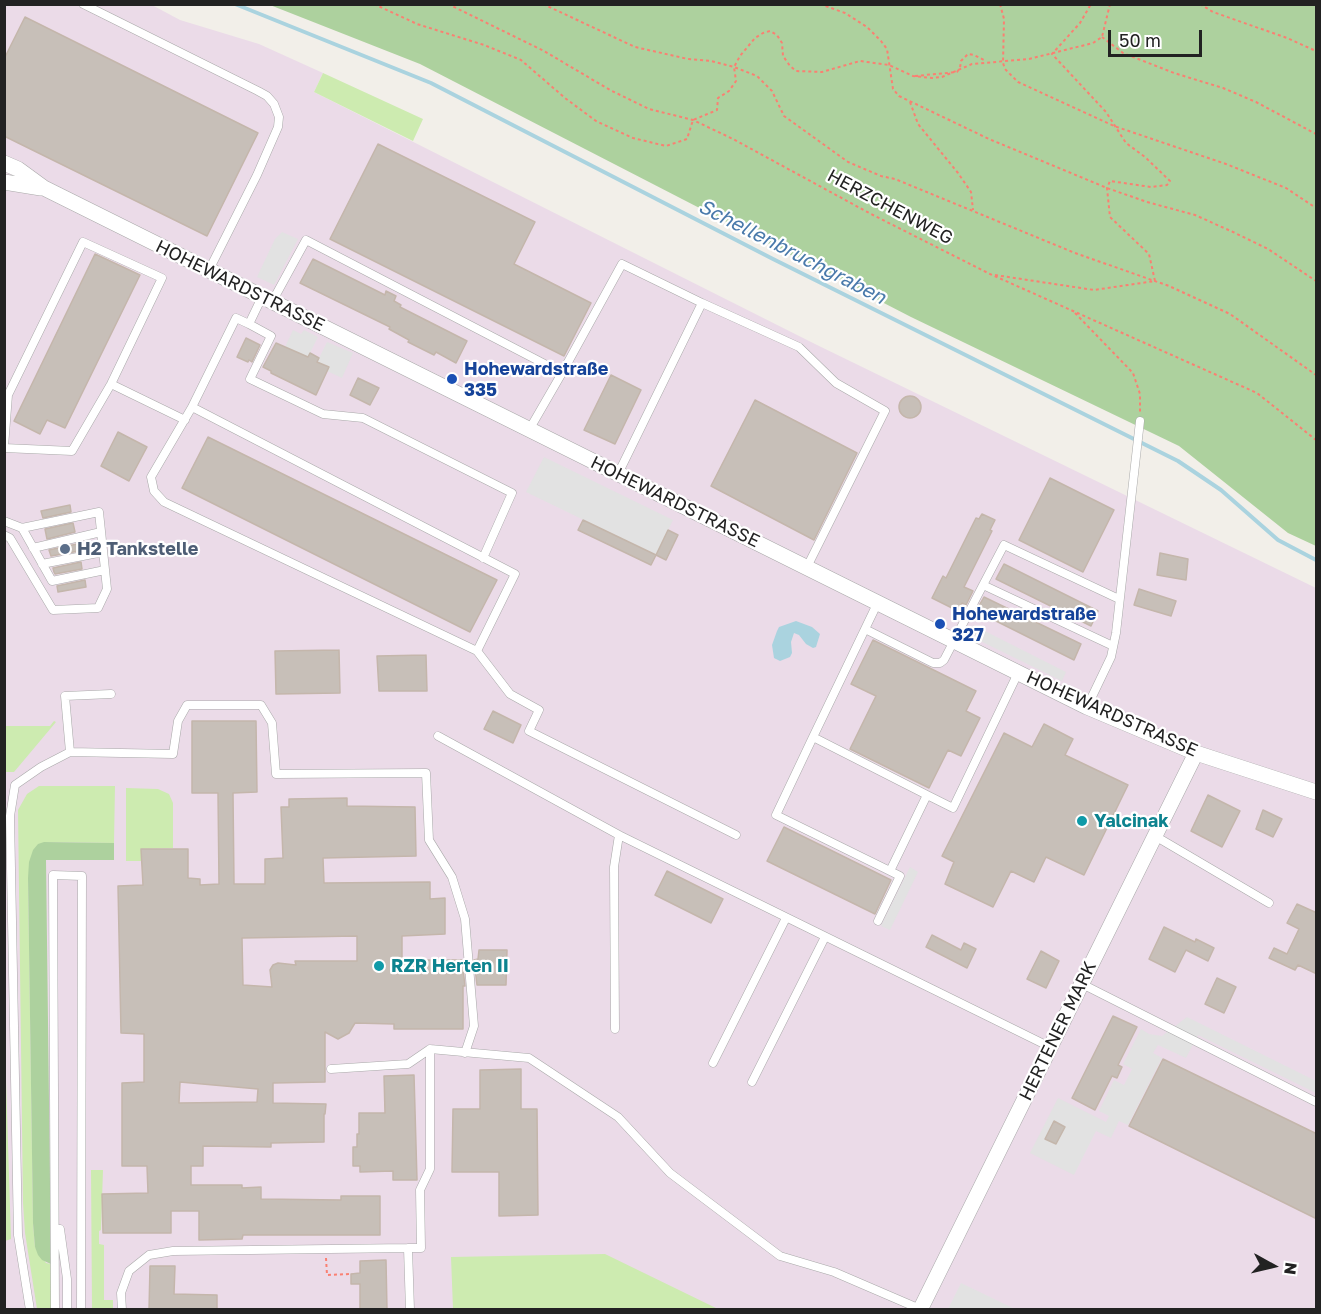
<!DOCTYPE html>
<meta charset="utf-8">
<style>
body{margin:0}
#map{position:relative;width:1321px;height:1314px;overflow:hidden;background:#f2efe9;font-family:"Golos Text",sans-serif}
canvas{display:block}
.frame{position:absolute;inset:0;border:6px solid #222;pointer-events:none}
.north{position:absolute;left:1243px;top:1236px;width:60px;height:60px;-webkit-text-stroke:4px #fff;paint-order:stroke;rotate:98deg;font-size:16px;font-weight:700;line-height:24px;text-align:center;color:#222}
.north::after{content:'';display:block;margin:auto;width:21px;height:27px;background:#222;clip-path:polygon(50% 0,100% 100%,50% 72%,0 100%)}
.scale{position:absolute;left:1108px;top:30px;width:94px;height:27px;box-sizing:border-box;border:3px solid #222;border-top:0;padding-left:8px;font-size:18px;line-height:21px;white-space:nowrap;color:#222;-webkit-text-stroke:4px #fff;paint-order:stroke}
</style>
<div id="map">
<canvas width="1321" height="1314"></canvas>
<div class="frame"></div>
<div class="north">N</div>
<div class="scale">50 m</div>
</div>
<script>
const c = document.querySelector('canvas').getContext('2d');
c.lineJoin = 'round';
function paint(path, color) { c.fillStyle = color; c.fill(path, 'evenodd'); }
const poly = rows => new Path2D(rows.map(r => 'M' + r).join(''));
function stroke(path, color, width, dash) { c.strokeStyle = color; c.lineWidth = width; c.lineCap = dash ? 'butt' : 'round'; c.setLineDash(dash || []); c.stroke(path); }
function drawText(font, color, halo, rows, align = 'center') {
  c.font = font + ' "Golos Text",sans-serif'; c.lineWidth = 4.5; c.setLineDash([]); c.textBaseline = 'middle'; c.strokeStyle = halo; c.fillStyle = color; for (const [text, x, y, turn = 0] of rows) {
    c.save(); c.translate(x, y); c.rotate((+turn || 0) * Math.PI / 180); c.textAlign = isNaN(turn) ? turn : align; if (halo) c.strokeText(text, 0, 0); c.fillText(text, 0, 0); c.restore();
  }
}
const industrial = poly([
 [5,5,152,5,180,20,259,44,323,73,314,92,815,344,1316,588,1316,1309,5,1310]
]);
const grass = poly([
 [323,73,423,119,413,141,314,92],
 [54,721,56,722,14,772,5,772,5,726,50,726],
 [39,786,115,786,114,843,44,842,28,878,33,1223,35,1247,46,1263,51,1264,51,1309,37,1309,25,1233,23,1203,18,810,27,794],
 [126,788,158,789,169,794,173,803,173,848,141,849,141,861,126,861],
 [5,1048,11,1239,5,1241,4,1241],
 [91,1170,103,1170,101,1230,99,1231,99,1244,104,1245,104,1300,113,1300,113,1309,92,1309],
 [605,1254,718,1309,453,1309,451,1257]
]);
const forest = poly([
 [270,5,1316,5,1316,546,1288,533,1179,446,911,317,420,64],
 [44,842,114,843,114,860,46,860,51,1264,42,1260,38,1255,35,1247,33,1223,28,878,29,862,33,850,38,844]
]);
const parking = poly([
 [282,232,298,239,274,285,257,277,275,239],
 [293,330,301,334,304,330,318,337,308,357,285,347],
 [327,342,353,353,342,378,327,371,329,367,317,362],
 [544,457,673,520,656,555,526,492],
 [973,625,1066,672,1062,681,968,635],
 [910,867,918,872,890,930,881,926],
 [1187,1017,1316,1081,1316,1093,1198,1035,1186,1058,1158,1045,1153,1053,1162,1058,1128,1125,1119,1121,1111,1138,1096,1131,1074,1175,1030,1153,1058,1098,1106,1122,1109,1116,1099,1111,1114,1080,1124,1085,1132,1069,1123,1064,1141,1029,1149,1034,1162,1036],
 [961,1283,1015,1309,948,1309]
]);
const water = poly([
 [796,621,812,627,820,634,816,647,813,648,806,644,799,635,794,633,791,642,792,653,790,657,780,661,774,658,772,645,777,631,779,627]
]);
const stream = poly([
 [235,4,431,83,773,259,1178,461,1221,490,1278,540,1316,560]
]);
const building = poly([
 [25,17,258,133,207,236,4,136,4,59,25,17],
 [378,144,535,222,514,264,591,303,564,356,330,239,378,144],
 [95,254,140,275,65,428,47,420,40,434,14,421,95,254],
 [313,259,385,295,386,291,396,296,394,301,401,305,400,307,467,341,456,363,436,352,434,355,408,342,409,340,389,329,390,327,300,283,313,259],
 [246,338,260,345,252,362,249,360,248,362,237,357,246,338],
 [276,343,308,357,310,353,319,358,317,362,329,367,316,395,271,373,271,371,263,367,276,343],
 [611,375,641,390,615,444,584,430,611,375],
 [358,378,379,388,370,405,350,395,358,378],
 '899 407a11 11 0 1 1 22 0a11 11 0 1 1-22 0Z',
 [755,400,857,453,814,540,711,486,755,400],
 [118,432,147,447,129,481,101,466,118,432],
 [208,437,497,580,470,632,182,488,208,437],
 [1050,478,1114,510,1083,572,1019,540,1050,478],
 [70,505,71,512,43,518,41,511,70,505],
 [982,514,995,520,990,530,992,531,964,587,973,591,966,605,962,603,958,611,932,598,943,576,946,578,976,518,979,519,982,514],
 [583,520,656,555,651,565,578,530,583,520],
 [73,523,75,532,47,539,45,529,73,523],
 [668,530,678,535,666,560,656,555,668,530],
 [77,544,79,551,51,556,49,550,77,544],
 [1160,553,1188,559,1186,580,1157,575,1160,553],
 [81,562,82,569,55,574,54,572,53,568,81,562],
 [1004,564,1098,611,1091,626,996,579,1004,564],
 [85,580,86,587,58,592,57,586,85,580],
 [1139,589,1176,601,1171,616,1134,605,1139,589],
 [984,597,1081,644,1074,660,976,611,984,597],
 [873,640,976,691,966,711,980,718,961,756,948,750,929,788,850,749,876,696,851,684,873,640],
 [339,650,340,693,276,694,275,651,339,650],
 [426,655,427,691,379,691,377,656,426,655],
 [493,711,521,725,513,743,484,729,493,711],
 [192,721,256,721,257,792,233,793,234,884,265,884,265,859,283,858,281,807,289,807,289,799,347,798,347,806,415,807,416,856,323,858,324,883,430,882,430,899,445,898,445,934,402,936,402,960,462,960,465,986,463,986,463,1029,394,1029,394,1024,355,1023,349,1033,338,1039,325,1032,325,1082,273,1083,273,1103,326,1104,325,1114,324,1114,324,1142,271,1143,271,1147,203,1146,203,1166,191,1166,191,1185,242,1185,242,1188,261,1187,261,1199,341,1200,341,1196,380,1196,380,1235,243,1235,242,1239,199,1240,199,1211,171,1211,171,1233,103,1233,102,1194,148,1193,147,1166,122,1166,122,1083,144,1082,144,1034,121,1033,118,886,143,885,141,849,188,849,188,878,200,879,200,885,219,884,218,793,192,793,192,721],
 [357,936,357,961,295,961,296,965,278,963,273,965,270,970,272,987,243,985,242,938,357,936],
 [180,1082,258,1089,257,1102,179,1103,180,1082],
 [1044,724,1073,739,1065,755,1128,785,1084,875,1046,857,1034,882,1011,871,993,907,945,884,954,862,942,856,1004,733,1032,747,1044,724],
 [1208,795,1240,811,1222,847,1191,831,1208,795],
 [1263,810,1282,819,1273,837,1256,829,1263,810],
 [784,827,891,880,875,914,767,861,784,827],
 [667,871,723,899,711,923,655,895,667,871],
 [1297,904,1317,913,1317,974,1298,965,1295,970,1269,958,1274,948,1287,954,1299,929,1287,923,1297,904],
 [1164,927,1195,942,1196,939,1214,948,1208,961,1186,950,1175,972,1149,959,1164,927],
 [932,935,961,950,964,943,976,949,967,968,926,947,932,935],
 [479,950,507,950,506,985,477,985,474,960,478,959,479,950],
 [1041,951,1059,961,1046,988,1027,979,1041,951],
 [1217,978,1236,987,1224,1013,1205,1004,1217,978],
 [1113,1016,1137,1027,1118,1065,1122,1067,1117,1078,1112,1076,1095,1110,1072,1098,1113,1016],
 [1163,1059,1317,1134,1317,1219,1129,1126,1163,1059],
 [521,1069,521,1109,537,1109,538,1215,499,1216,499,1172,452,1172,453,1109,480,1109,480,1070,521,1069],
 [414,1075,417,1180,393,1180,393,1171,360,1172,360,1166,353,1166,353,1147,357,1147,357,1134,359,1134,359,1113,385,1113,384,1076,414,1075],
 [1054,1121,1065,1127,1056,1144,1045,1139,1054,1121],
 [386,1260,387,1310,360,1310,360,1284,351,1284,351,1274,360,1273,360,1261,386,1260],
 [150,1266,175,1266,174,1294,217,1295,217,1310,149,1310,150,1266]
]);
const path = poly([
 [374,4,417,24,484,45,521,60,565,98,596,121,633,138,666,146,687,139,693,120,717,110,718,98,729,91,736,81,734,67,740,56,755,38,763,33,770,31,777,35,782,43,783,56,790,66,796,71,822,72,860,61,889,65,913,76,932,78,942,77,972,64,1029,59,1093,43,1102,37,1110,4],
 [448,4,544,51,610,90,649,109,693,120,733,139,871,214,990,274,1257,393,1316,440],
 [543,4,635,47,688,59,711,61,734,67,757,76,772,91,784,116,848,162,881,176,895,179,1075,253,1169,286,1230,314,1316,375],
 [820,4,845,13,867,27,881,41,887,49,893,89,899,96,989,139,1107,188,1147,202,1195,215,1233,232,1268,249,1316,281],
 [1000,4,1004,19,1003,63,1005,69,1018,82,1114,126,1226,164,1286,188,1316,208],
 [1200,4,1213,12,1287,38,1316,51],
 [1102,37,1123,53,1174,73,1223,88,1256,102,1316,134],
 [915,76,957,72,960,68,961,61,968,54,974,55,986,61],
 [910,102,918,124,958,173,971,192,973,210],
 [995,275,1094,290,1155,281,1149,254,1110,217,1107,188,1110,181,1151,187,1167,185,1170,181,1145,157,1126,143,1106,112,1052,54,1080,23,1091,4],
 [1075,313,1133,373,1140,394,1140,412],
 [326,1258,327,1275,352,1274]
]);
const service = poly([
 [83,4,258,91,267,96,274,104,279,117,278,127,257,175,209,270],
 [262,297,249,324,236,318,192,407,151,477,154,491,164,502,477,651,510,694,539,710,529,731,736,835],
 [272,302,306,240,562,373,529,430],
 [702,303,799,347,836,383,885,411,807,567],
 [249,324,271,336,250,379,323,414,363,418,512,493,483,558],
 [562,373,622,264,702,303,618,474],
 [111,384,185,420],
 [192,407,515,574,477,651],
 [4,447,8,395,83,242,162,278,111,384,72,451,4,448],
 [4,521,22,528,52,581,105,570],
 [4,535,10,538,53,610,98,608,107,589,99,512,22,528],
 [33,548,101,532],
 [42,564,103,552],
 [983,585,1004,545,1119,599],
 [865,629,933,663,940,663,944,660,983,585,1113,646],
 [1087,707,1111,657,1116,633,1140,421],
 [438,736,619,835,1050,1047],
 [813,737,878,602],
 [70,752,65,696,111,694],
 [1155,836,1269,903],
 [890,871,776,815,813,737,927,795],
 [878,921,900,876,890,871,927,795,953,808,1018,673],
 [1082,984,1316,1102],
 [615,1029,614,867,619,835],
 [713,1063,786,918],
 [331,1069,408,1064,430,1049],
 [752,1082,825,937],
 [60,1229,67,1279,67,1310],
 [30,1310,18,1235,10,816,15,785,41,767,70,752,173,754,178,721,187,705,261,705,272,723,276,774,426,773,429,840,452,877,465,919,474,1026,465,1053],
 [55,1310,53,875,82,876,81,1310],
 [122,1310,121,1293,129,1271,149,1255,173,1251,408,1248],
 [410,1310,408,1248,421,1248,420,1190,430,1169,430,1049,529,1058,618,1117,670,1173,780,1256,834,1272,920,1309]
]);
const minor = poly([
 [4,163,18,169,44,188,1087,707,1196,753,1316,792],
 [4,182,41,188],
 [920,1310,1196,753]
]);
const markers = [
 [452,379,6,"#1a4fb4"],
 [65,549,6,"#5c6f8a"],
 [940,624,6,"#1a4fb4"],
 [1082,821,6,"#0f9aa8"],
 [379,966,6,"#0f9aa8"]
];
const streetNames = [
 ["HERZCHENWEG",890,207,28],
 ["HOHEWARDSTRASSE",240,286,26],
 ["HOHEWARDSTRASSE",675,502,26],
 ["HOHEWARDSTRASSE",1112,714,24],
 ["HERTENER MARK",1058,1031,-64]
];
const transitNames = [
 ["Hohewardstraße",464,369],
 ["335",464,390],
 ["Hohewardstraße",952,614],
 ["327",952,635]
];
const serviceNames = [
 ["H2 Tankstelle",77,549]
];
const cultureNames = [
 ["Yalcinak",1094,821],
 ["RZR Herten II",391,966]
];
const waterNames = [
 ["Schellenbruchgraben",792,252,27]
];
paint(industrial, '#ebdbe8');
paint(grass, '#cdebb0');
paint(forest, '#add19e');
paint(parking, '#e2e2e2');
paint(water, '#aad3df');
stroke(stream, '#aad3df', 4);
paint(building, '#c7bfb8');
stroke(building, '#c4b6ab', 1.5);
stroke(service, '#a9a9a9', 9);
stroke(minor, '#a9a9a9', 16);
stroke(path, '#fa8072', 2, [3, 3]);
stroke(service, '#fff', 8);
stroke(minor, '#fff', 15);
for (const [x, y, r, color] of markers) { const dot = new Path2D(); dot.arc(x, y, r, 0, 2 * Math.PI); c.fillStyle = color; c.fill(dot); stroke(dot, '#fff', 2); }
drawText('18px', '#222', '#fff', streetNames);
drawText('bold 18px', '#164399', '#fff', transitNames, 'left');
drawText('bold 18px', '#4e5e75', '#fff', serviceNames, 'left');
drawText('bold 18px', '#0d838f', '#fff', cultureNames, 'left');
drawText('italic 20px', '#4a7aab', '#fff', waterNames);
</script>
